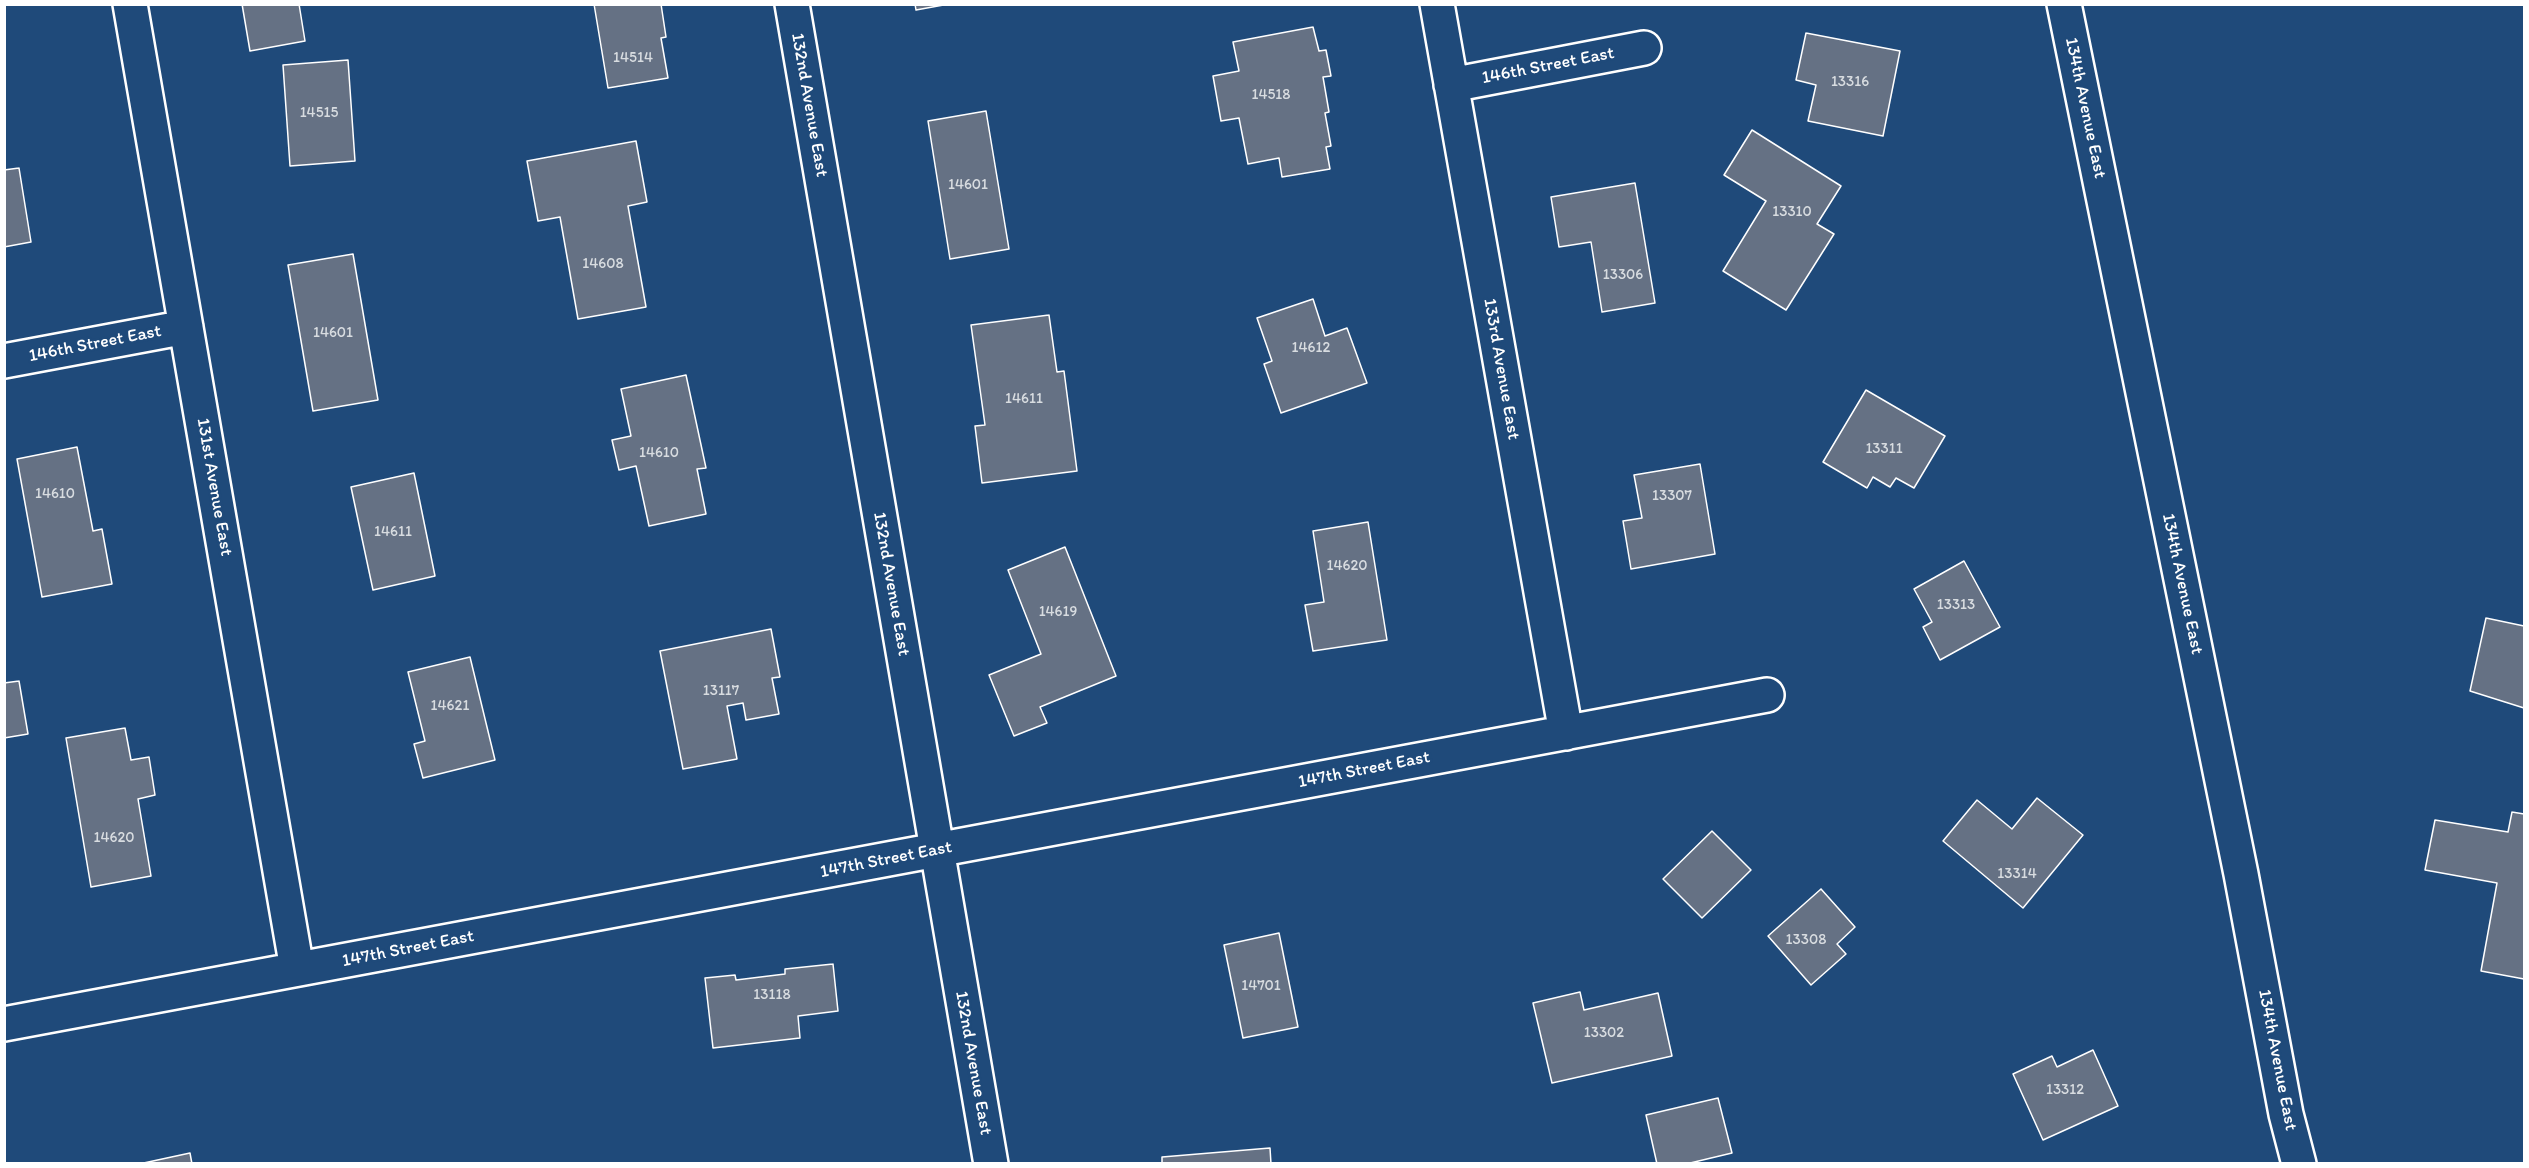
<!DOCTYPE html>
<style>
body{margin:0}
#map{position:relative;width:2529px;height:1168px;overflow:hidden;background:#1f4a7a;font-family:Itim,sans-serif}
canvas{display:block}
.frame{position:absolute;inset:0;border:6px solid #fff;pointer-events:none}
</style>
<div id="map">
<canvas width="2529" height="1168"></canvas>
<div class="frame"></div>
</div>
<script>
const c = document.querySelector('canvas').getContext('2d');
c.lineJoin = 'round';
function paint(path, color) { c.fillStyle = color; c.fill(path, 'evenodd'); }
const poly = rows => new Path2D(rows.map(r => 'M' + r).join(''));
function stroke(path, color, width, dash) { c.strokeStyle = color; c.lineWidth = width; c.lineCap = dash ? 'butt' : 'round'; c.setLineDash(dash || []); c.stroke(path); }
function drawText(font, color, halo, rows, align = 'center') {
  c.font = font + ' Itim,sans-serif'; c.lineWidth = 5; c.setLineDash([]); c.textBaseline = 'middle'; c.strokeStyle = halo; c.fillStyle = color; for (const [text, x, y, turn = 0] of rows) {
    c.save(); c.translate(x, y); c.rotate((+turn || 0) * Math.PI / 180); c.textAlign = isNaN(turn) ? turn : align; if (halo) c.strokeText(text, 0, 0); c.fillText(text, 0, 0); c.restore();
  }
}
const building = poly([
 [242,4,299,4,305,41,250,51,242,4],
 [594,4,661,4,666,37,661,38,668,78,608,88,594,4],
 [915,4,949,4,916,10,915,4],
 [1313,27,1319,51,1326,50,1331,76,1323,77,1329,112,1325,113,1331,146,1326,147,1330,169,1282,177,1279,158,1248,164,1239,118,1221,121,1213,76,1239,71,1233,42,1313,27],
 [1806,33,1900,51,1883,136,1808,121,1816,85,1796,80,1806,33],
 [348,60,355,161,290,166,283,65,348,60],
 [986,111,1009,249,950,259,928,121,986,111],
 [1752,130,1841,186,1817,224,1834,234,1786,310,1723,271,1766,201,1724,175,1752,130],
 [636,141,647,202,628,206,646,307,578,319,560,217,538,221,527,161,636,141],
 [19,168,31,242,4,247,4,170,19,168],
 [1635,183,1655,303,1602,312,1591,242,1559,247,1551,197,1635,183],
 [353,254,378,400,313,411,288,265,353,254],
 [1313,299,1325,336,1347,328,1367,383,1281,413,1264,364,1272,361,1257,318,1313,299],
 [1049,315,1057,372,1064,371,1077,471,982,483,975,426,985,425,971,325,1049,315],
 [686,375,706,468,697,469,706,514,649,526,636,466,619,470,612,440,631,436,621,389,686,375],
 [1866,390,1945,436,1914,488,1896,478,1890,487,1873,477,1867,488,1823,462,1866,390],
 [77,447,93,531,102,529,112,584,42,597,17,459,77,447],
 [1700,464,1715,554,1631,569,1623,521,1642,518,1634,475,1700,464],
 [414,473,435,576,373,590,351,487,414,473],
 [1368,522,1387,640,1313,651,1305,605,1324,602,1313,531,1368,522],
 [1065,547,1116,676,1040,707,1047,723,1014,736,989,675,1041,654,1008,570,1065,547],
 [1964,561,2000,627,1940,660,1923,627,1932,622,1914,589,1964,561],
 [2486,618,2524,626,2524,708,2470,691,2486,618],
 [771,629,780,677,772,678,779,714,746,720,743,703,727,706,737,759,683,769,660,651,771,629],
 [470,657,495,760,423,778,414,744,425,741,408,672,470,657],
 [19,681,28,734,4,738,4,683,19,681],
 [125,728,131,760,149,757,155,795,138,799,151,876,91,887,66,738,125,728],
 [2037,798,2083,835,2023,908,1943,841,1977,800,2012,829,2037,798],
 [2512,812,2524,814,2524,979,2481,971,2497,883,2425,870,2435,820,2508,832,2512,812],
 [1712,831,1751,870,1702,918,1663,879,1712,831],
 [1821,889,1855,927,1837,944,1846,954,1811,985,1768,936,1821,889],
 [1279,933,1298,1027,1243,1038,1224,945,1279,933],
 [833,964,838,1011,798,1016,800,1038,713,1048,705,978,735,975,736,980,785,974,785,969,833,964],
 [1580,992,1584,1010,1658,993,1672,1056,1552,1083,1533,1003,1580,992],
 [2093,1050,2118,1106,2043,1140,2013,1074,2052,1056,2057,1067,2093,1050],
 [1718,1098,1732,1153,1686,1164,1657,1164,1646,1115,1718,1098],
 [1270,1148,1271,1164,1162,1164,1162,1157,1270,1148],
 [190,1153,192,1164,139,1164,190,1153]
]);
const minor = poly([
 [130,4,297,969],
 [792,4,991,1164],
 [1437,4,1566,733],
 [2064,4,2241,874,2286,1114,2299,1164],
 [1451,85,1644,48],
 [4,361,186,327],
 [4,1024,1767,695]
]);
const numberNames = [
 ["14514",633,58],
 ["13316",1850,82],
 ["14518",1271,95],
 ["14515",319,113],
 ["14601",968,185],
 ["13310",1792,212],
 ["14608",603,264],
 ["13306",1623,275],
 ["14601",333,333],
 ["14612",1311,348],
 ["14611",1024,399],
 ["13311",1884,449],
 ["14610",659,453],
 ["14610",55,494],
 ["13307",1672,496],
 ["14611",393,532],
 ["14620",1347,566],
 ["13313",1956,605],
 ["14619",1058,612],
 ["13117",721,691],
 ["14621",450,706],
 ["14620",114,838],
 ["13314",2017,874],
 ["13308",1806,940],
 ["14701",1261,986],
 ["13118",772,995],
 ["13302",1604,1033],
 ["13312",2065,1090]
];
const streetNames = [
 ["146th Street East",1548,66,-11],
 ["132nd Avenue East",809,105,80],
 ["134th Avenue East",2085,108,78],
 ["146th Street East",95,344,-11],
 ["133rd Avenue East",1501,369,80],
 ["131st Avenue East",214,487,80],
 ["132nd Avenue East",891,584,80],
 ["134th Avenue East",2182,584,78],
 ["147th Street East",1364,770,-11],
 ["147th Street East",886,860,-11],
 ["147th Street East",408,949,-11],
 ["134th Avenue East",2277,1060,79],
 ["132nd Avenue East",973,1063,80]
];
paint(building, '#657184');
stroke(building, '#fff', 1.5);
stroke(minor, '#fff', 38);
stroke(minor, '#1f4a7a', 33);
drawText('15px', '#d8dce0', null, numberNames);
drawText('18px', '#fff', '#1f4a7a', streetNames);
</script>
